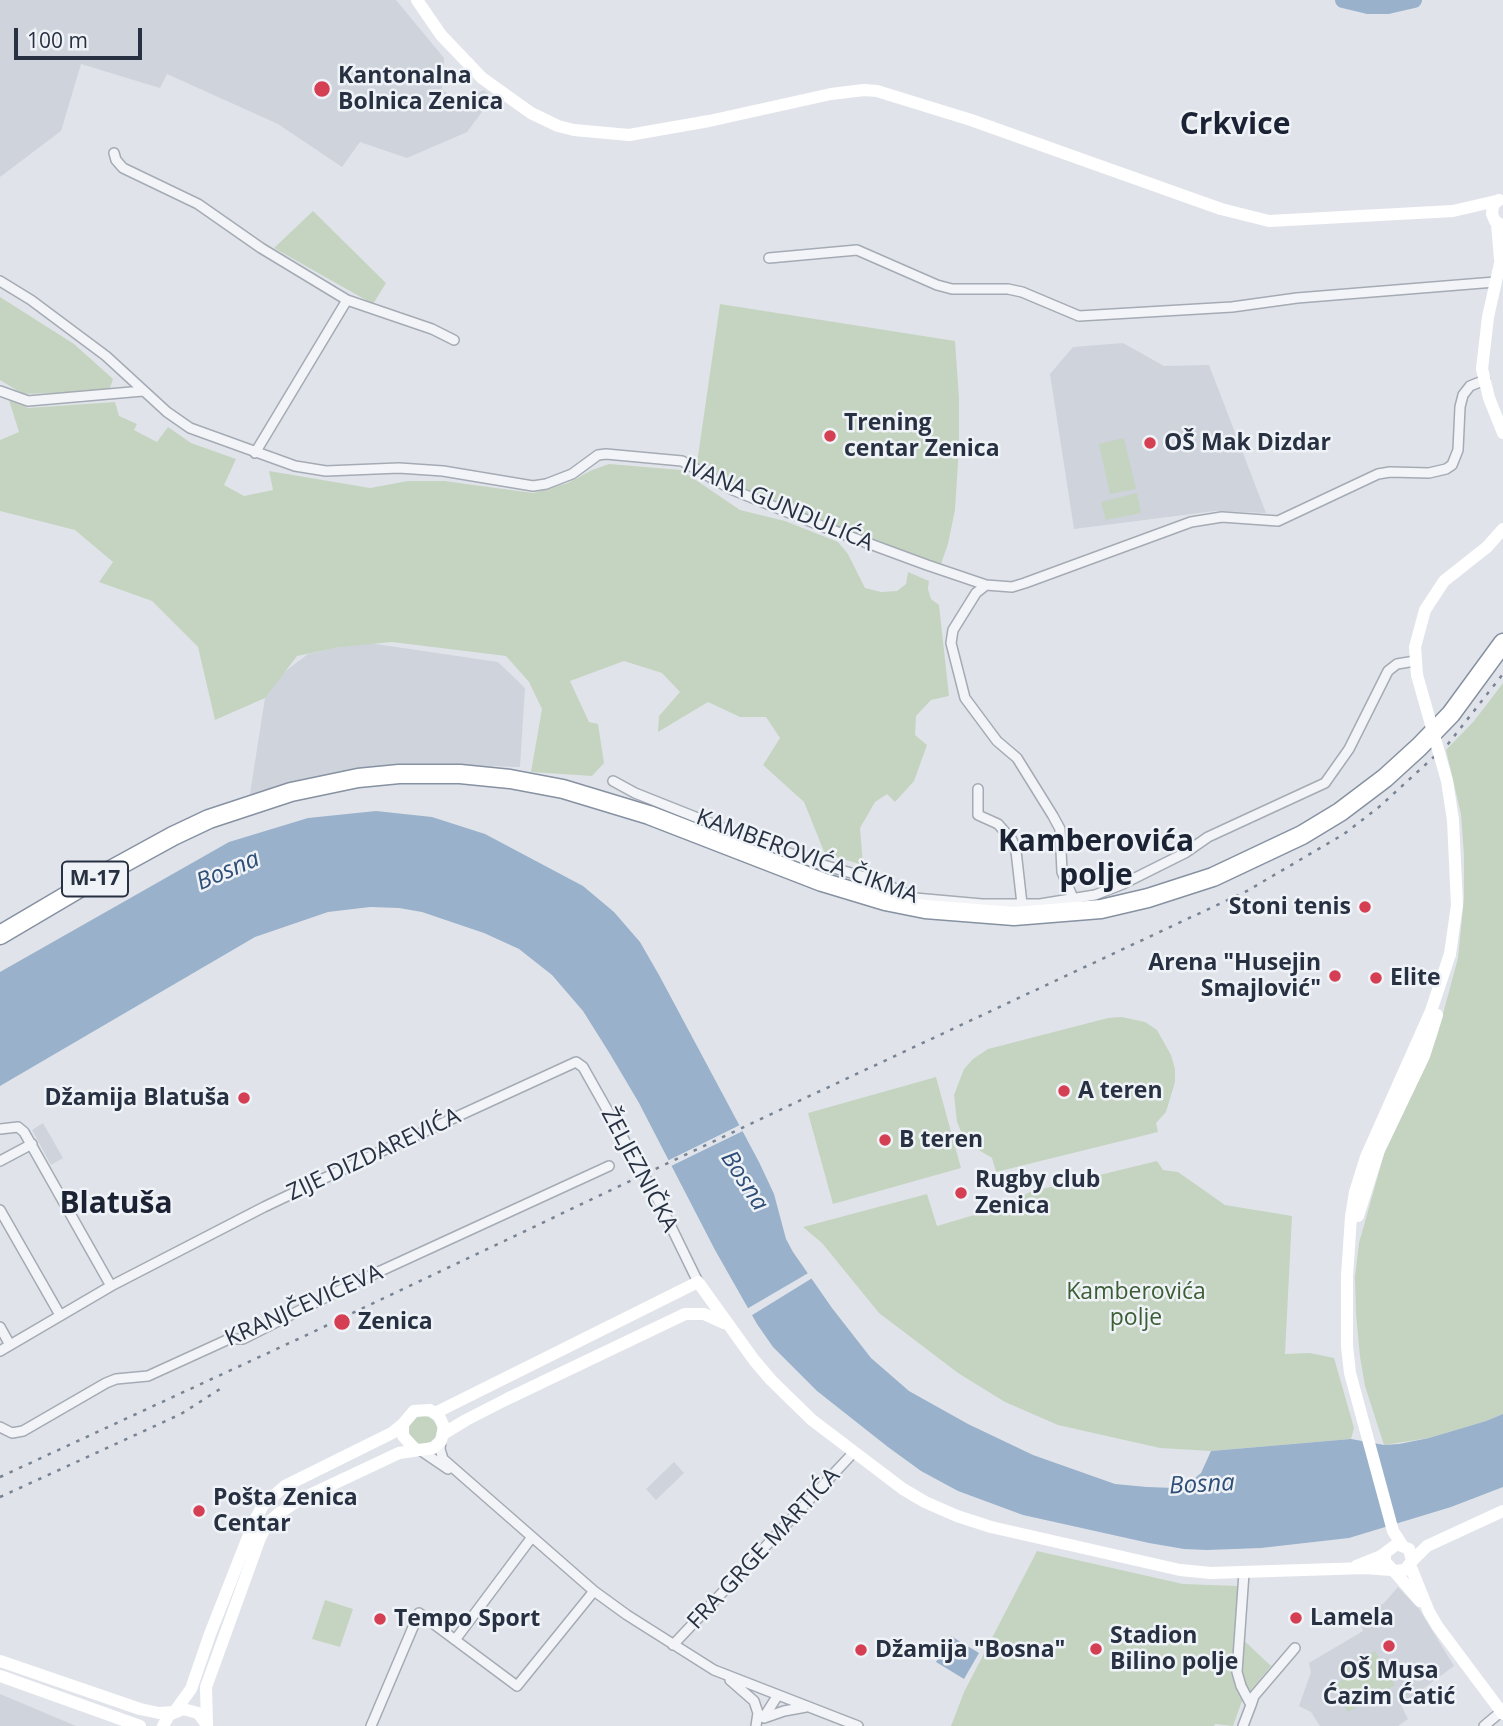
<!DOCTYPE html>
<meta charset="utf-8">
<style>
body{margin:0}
#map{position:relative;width:1503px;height:1726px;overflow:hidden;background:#e0e4ea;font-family:"Open Sans",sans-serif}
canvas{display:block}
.scale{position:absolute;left:14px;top:28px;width:128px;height:32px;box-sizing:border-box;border:4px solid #283142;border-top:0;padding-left:9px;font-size:21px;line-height:24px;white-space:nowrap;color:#283142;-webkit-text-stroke:5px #eff3f7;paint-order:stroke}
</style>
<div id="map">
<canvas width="1503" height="1726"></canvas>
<div class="scale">100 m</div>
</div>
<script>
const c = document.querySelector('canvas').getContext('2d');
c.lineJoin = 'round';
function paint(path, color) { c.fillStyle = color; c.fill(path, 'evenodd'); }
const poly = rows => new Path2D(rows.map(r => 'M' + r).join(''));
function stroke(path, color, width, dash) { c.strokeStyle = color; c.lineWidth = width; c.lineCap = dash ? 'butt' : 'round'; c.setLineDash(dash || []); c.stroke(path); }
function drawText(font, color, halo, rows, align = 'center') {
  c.font = font + ' "Open Sans",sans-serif'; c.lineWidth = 5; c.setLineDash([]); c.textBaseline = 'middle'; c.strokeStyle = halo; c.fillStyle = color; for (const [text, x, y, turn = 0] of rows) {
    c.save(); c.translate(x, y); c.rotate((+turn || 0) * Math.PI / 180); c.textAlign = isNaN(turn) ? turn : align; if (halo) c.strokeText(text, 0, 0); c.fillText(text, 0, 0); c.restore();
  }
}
const built = poly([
 [0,0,396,0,444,58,442,89,460,104,469,97,484,90,493,97,467,132,407,158,360,142,342,167,278,124,167,74,160,88,81,64,61,131,0,177],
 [1123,343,1164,366,1209,365,1266,513,1215,511,1074,529,1050,374,1073,347],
 [362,642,498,662,525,688,520,767,418,764,250,794,267,685,308,654],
 [43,1123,63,1158,51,1165,32,1130],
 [674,1462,684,1473,656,1500,646,1489],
 [1398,1587,1419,1609,1454,1666,1401,1705,1408,1719,1398,1726,1320,1726,1311,1712,1299,1706,1311,1672,1309,1663,1363,1631,1358,1619,1384,1603],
 [0,1694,76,1726,0,1726]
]);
const green = poly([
 [313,211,386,283,373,304,274,248],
 [0,297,74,344,113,379,109,391,23,394,0,380],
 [720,304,955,341,959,398,959,447,955,510,948,544,941,564,734,489,697,463],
 [9,400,28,408,115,402,119,416,137,424,134,430,157,442,168,427,191,443,236,459,224,485,244,496,273,490,269,471,370,488,408,481,444,481,533,493,568,483,592,470,609,464,681,470,740,510,785,521,838,542,848,554,865,588,881,592,897,591,906,584,908,572,929,581,928,589,931,599,939,605,949,696,931,700,916,716,915,735,927,745,914,781,895,802,887,794,875,802,860,828,863,865,825,854,804,802,763,765,780,738,766,717,740,717,708,702,658,732,659,716,680,692,662,673,624,661,570,681,589,722,598,724,604,763,592,776,531,772,542,709,529,682,506,656,392,642,340,647,297,656,265,698,215,720,198,647,152,601,99,582,113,562,75,530,0,511,0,440,19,432],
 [1124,438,1136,489,1110,494,1099,444],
 [1137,493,1141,513,1106,520,1101,502],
 [1503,683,1503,1414,1486,1421,1429,1438,1384,1445,1365,1386,1360,1357,1356,1314,1355,1277,1359,1243,1384,1154,1427,1063,1437,1036,1458,958,1464,898,1464,855,1461,814,1446,750,1474,721],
 [1122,1017,1145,1022,1157,1030,1171,1055,1175,1069,1175,1082,1166,1112,1156,1123,1158,1132,996,1172,992,1158,972,1146,962,1134,957,1122,954,1095,964,1069,973,1059,988,1049,1108,1018],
 [936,1077,961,1168,833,1204,808,1113],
 [1157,1161,1163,1170,1178,1172,1225,1205,1292,1216,1285,1354,1310,1353,1334,1358,1354,1428,1351,1439,1211,1451,1160,1448,1058,1425,1005,1402,958,1373,879,1313,822,1243,803,1227,927,1194,937,1226,998,1208,1030,1192],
 '409 1430a14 14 0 1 1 28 0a14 14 0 1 1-28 0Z',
 [1037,1551,1183,1584,1239,1586,1236,1633,1271,1666,1242,1701,1233,1726,1215,1724,1214,1726,951,1726,964,1692],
 [325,1600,353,1609,340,1647,312,1639],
 [1375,1651,1395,1685,1348,1712,1332,1686,1347,1677,1343,1670]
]);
const water = poly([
 [376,811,432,817,485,834,583,886,614,912,640,942,659,975,759,1162,774,1194,786,1239,793,1252,832,1308,871,1358,909,1391,968,1424,1033,1455,1115,1484,1147,1487,1175,1488,1189,1483,1201,1473,1211,1451,1351,1439,1384,1445,1399,1444,1429,1438,1486,1421,1503,1414,1503,1487,1451,1507,1349,1538,1261,1548,1207,1550,1184,1549,1149,1543,1023,1515,958,1491,921,1471,888,1447,817,1391,773,1347,757,1324,715,1250,639,1103,610,1054,583,1011,552,975,519,949,484,933,422,912,399,908,370,907,328,912,255,937,0,1086,0,972,229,842,308,818],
 [951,1636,979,1653,964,1679,936,1662]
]);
const pier = poly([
 [742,1124,745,1130,667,1168,665,1162],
 [810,1272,814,1277,749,1317,745,1310]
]);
const river = poly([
 [1343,0,1368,6,1388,6,1414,0]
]);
const street = poly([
 [114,153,116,160,123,168,198,204,261,248,347,300,432,329,454,340],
 [769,258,857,250,937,285,952,289,1008,289,1022,292,1079,316,1232,307,1297,298,1495,282],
 [0,281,31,300,106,356,167,412,190,428,295,466,326,471,399,468,443,471,533,486,546,484,572,474,598,455,606,454,682,461,733,490,824,527,927,565,986,585,1012,587,1025,583,1191,522,1222,517,1278,521,1378,474,1390,472,1429,473,1446,469,1452,465,1458,450,1460,407,1463,395,1470,386,1485,380],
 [0,391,28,401,143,391],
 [255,453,347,300],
 [986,585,976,593,953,630,951,643,965,698,997,741,1017,758,1053,816,1060,829,1062,872,1073,898],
 [613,781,635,793,748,838,813,862,879,881,915,898,982,904,1040,904,1095,895,1123,884,1185,853,1208,837,1325,783,1349,749,1388,671,1397,664,1415,661],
 [978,789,978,815,998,824,1012,840,1016,851,1022,904],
 [0,1129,18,1127,24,1132,111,1286],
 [0,1161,32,1144],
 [0,1210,60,1315],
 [0,1327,10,1345],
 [0,1351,111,1286,264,1207,371,1156,576,1062,583,1067,658,1200,698,1282],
 [0,1427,12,1433,23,1431,106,1383,116,1379,148,1376,229,1339,243,1339,350,1285,609,1166],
 [441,1441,440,1449,443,1459,594,1591,627,1615,714,1670,858,1726],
 [420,1450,448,1469],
 [455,1640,532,1537],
 [673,1645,854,1452],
 [730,1680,754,1701,758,1713,756,1726],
 [1251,1705,1254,1696,1295,1648],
 [764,1717,778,1695],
 [764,1718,784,1711,806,1707],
 [371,1726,419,1613,517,1686,594,1591],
 [1243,1726,1251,1705,1241,1686,1237,1672,1244,1573],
 [1484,1726,1503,1710]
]);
const secondary = poly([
 [417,0,441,35,482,78,531,113,558,126,574,130,629,135,709,121,831,94,864,90,877,91,971,120,1221,209,1269,221,1453,211,1496,201],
 [1499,200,1493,205,1492,214,1495,221,1503,226],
 [1497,224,1500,259],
 [1503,250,1488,317,1482,369,1489,398,1503,433],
 [1417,675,1415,647,1425,610,1444,581,1487,547,1503,529],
 [1358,1216,1379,1150,1424,1056,1437,1015],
 [435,1413,698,1282,754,1360,771,1380,812,1420,903,1489,925,1502,957,1516,991,1527,1180,1570,1211,1573,1365,1568,1391,1570],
 [443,1434,466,1420,507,1399,685,1314,704,1314,724,1323],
 [1402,1545,1393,1531,1350,1373,1347,1346,1347,1276,1351,1217,1355,1192,1366,1157,1431,1011,1450,954],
 [1412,1561,1427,1546,1503,1511],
 [1410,1565,1429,1612,1438,1627,1503,1714],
 [1356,1566,1381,1556,1397,1544,1409,1549,1412,1561,1405,1570,1394,1571,1385,1562,1385,1553],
 [1394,1571,1420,1601],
 [0,1661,140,1709,159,1713,174,1712],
 [0,1676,140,1726],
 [175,1711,191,1689,210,1634,254,1522,263,1505,285,1486,392,1433,403,1424],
 [207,1725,206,1687,260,1538,267,1524,278,1514,299,1500,399,1453,433,1448,441,1441,444,1427,439,1416,430,1410,414,1411,403,1424,403,1436,415,1449],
 [163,1726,169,1715,183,1709,198,1713,207,1725]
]);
const highway = poly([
 [0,935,100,876,173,836,209,819,291,792,358,778,399,774,460,774,510,779,563,789,649,815,822,882,885,901,925,909,1014,916,1101,909,1148,898,1213,877,1302,835,1340,812,1385,778,1419,747,1451,714,1503,643]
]);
const rail = poly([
 [0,1477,296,1340,769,1115,1247,891,1344,834,1379,807,1448,744,1503,674],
 [0,1497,181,1414,220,1389]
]);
const secondaryBridge = poly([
 [1417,675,1447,781,1453,820,1457,905,1450,954]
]);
const markers = [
 [322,89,9,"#d53f54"],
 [830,436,7,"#d53f54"],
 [1150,443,7,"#d53f54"],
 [1365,907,7,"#d53f54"],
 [1335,976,7,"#d53f54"],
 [1376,978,7,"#d53f54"],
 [1064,1091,7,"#d53f54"],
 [244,1098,7,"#d53f54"],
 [885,1140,7,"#d53f54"],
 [961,1193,7,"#d53f54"],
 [342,1322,9,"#d53f54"],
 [199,1511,7,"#d53f54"],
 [1296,1618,7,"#d53f54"],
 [380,1619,7,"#d53f54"],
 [1389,1646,7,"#d53f54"],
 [1096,1649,7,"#d53f54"],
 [861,1650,7,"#d53f54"]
];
const shields = [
 [95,879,66]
];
const shieldNames = [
 ["M-17",95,879]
];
const poiNames = [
 ["Kantonalna",338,76],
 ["Bolnica Zenica",338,102],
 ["Trening",844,423],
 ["centar Zenica",844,449],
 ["OŠ Mak Dizdar",1164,443],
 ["Stoni tenis",1351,907,"right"],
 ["Arena \"Husejin",1321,963,"right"],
 ["Smajlović\"",1321,989,"right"],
 ["Elite",1390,978],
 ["A teren",1078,1091],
 ["Džamija Blatuša",230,1098,"right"],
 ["B teren",899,1140],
 ["Rugby club",975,1180],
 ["Zenica",975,1206],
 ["Zenica",358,1322],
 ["Pošta Zenica",213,1498],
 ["Centar",213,1524],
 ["Lamela",1310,1618],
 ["Tempo Sport",394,1619],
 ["Stadion",1110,1636],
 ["Bilino polje",1110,1662],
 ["Džamija \"Bosna\"",875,1650],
 ["OŠ Musa",1389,1671,"center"],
 ["Ćazim Ćatić",1389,1697,"center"]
];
const streetNames = [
 ["IVANA GUNDULIĆA",778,505,23],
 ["KAMBEROVIĆA ČIKMA",807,857,20],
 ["ZIJE DIZDAREVIĆA",374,1155,-25],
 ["ŽELJEZNIČKA",639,1170,62],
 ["KRANJČEVIĆEVA",304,1306,-24],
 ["FRA GRGE MARTIĆA",764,1549,-47]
];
const parkNames = [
 ["Kamberovića",1136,1292],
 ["polje",1136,1318]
];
const waterNames = [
 ["Bosna",228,871,-23],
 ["Bosna",744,1181,57],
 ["Bosna",1202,1485,-3]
];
const districtNames = [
 ["Crkvice",1235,125],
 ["Kamberovića",1096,842],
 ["polje",1096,876],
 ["Blatuša",116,1204]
];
paint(built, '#ced3dc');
paint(green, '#c5d4c0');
paint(water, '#99b1cb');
paint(pier, '#e0e4ea');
stroke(river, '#99b1cb', 16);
stroke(street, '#a5abb4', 12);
stroke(highway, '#8691a1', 21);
stroke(street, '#f3f4f8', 9);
stroke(secondary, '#fff', 12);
stroke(highway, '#fff', 18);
stroke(rail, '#788394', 2.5, [3.5, 7]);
stroke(secondaryBridge, '#fff', 12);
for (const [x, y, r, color] of markers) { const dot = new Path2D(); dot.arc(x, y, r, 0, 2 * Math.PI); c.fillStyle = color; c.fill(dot); stroke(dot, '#eff3f7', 2.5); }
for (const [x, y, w] of shields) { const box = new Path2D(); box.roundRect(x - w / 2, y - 17.5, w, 35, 5); c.fillStyle = '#eff3f7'; c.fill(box); stroke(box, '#283142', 2); }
drawText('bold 21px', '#283142', null, shieldNames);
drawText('bold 23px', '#283142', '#eff3f7', poiNames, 'left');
drawText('23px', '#283142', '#eff3f7', streetNames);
drawText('23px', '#3c5e34', '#eff3f7', parkNames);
drawText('italic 24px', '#304f78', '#eff3f7', waterNames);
drawText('bold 30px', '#1a2233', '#eff3f7', districtNames);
</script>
